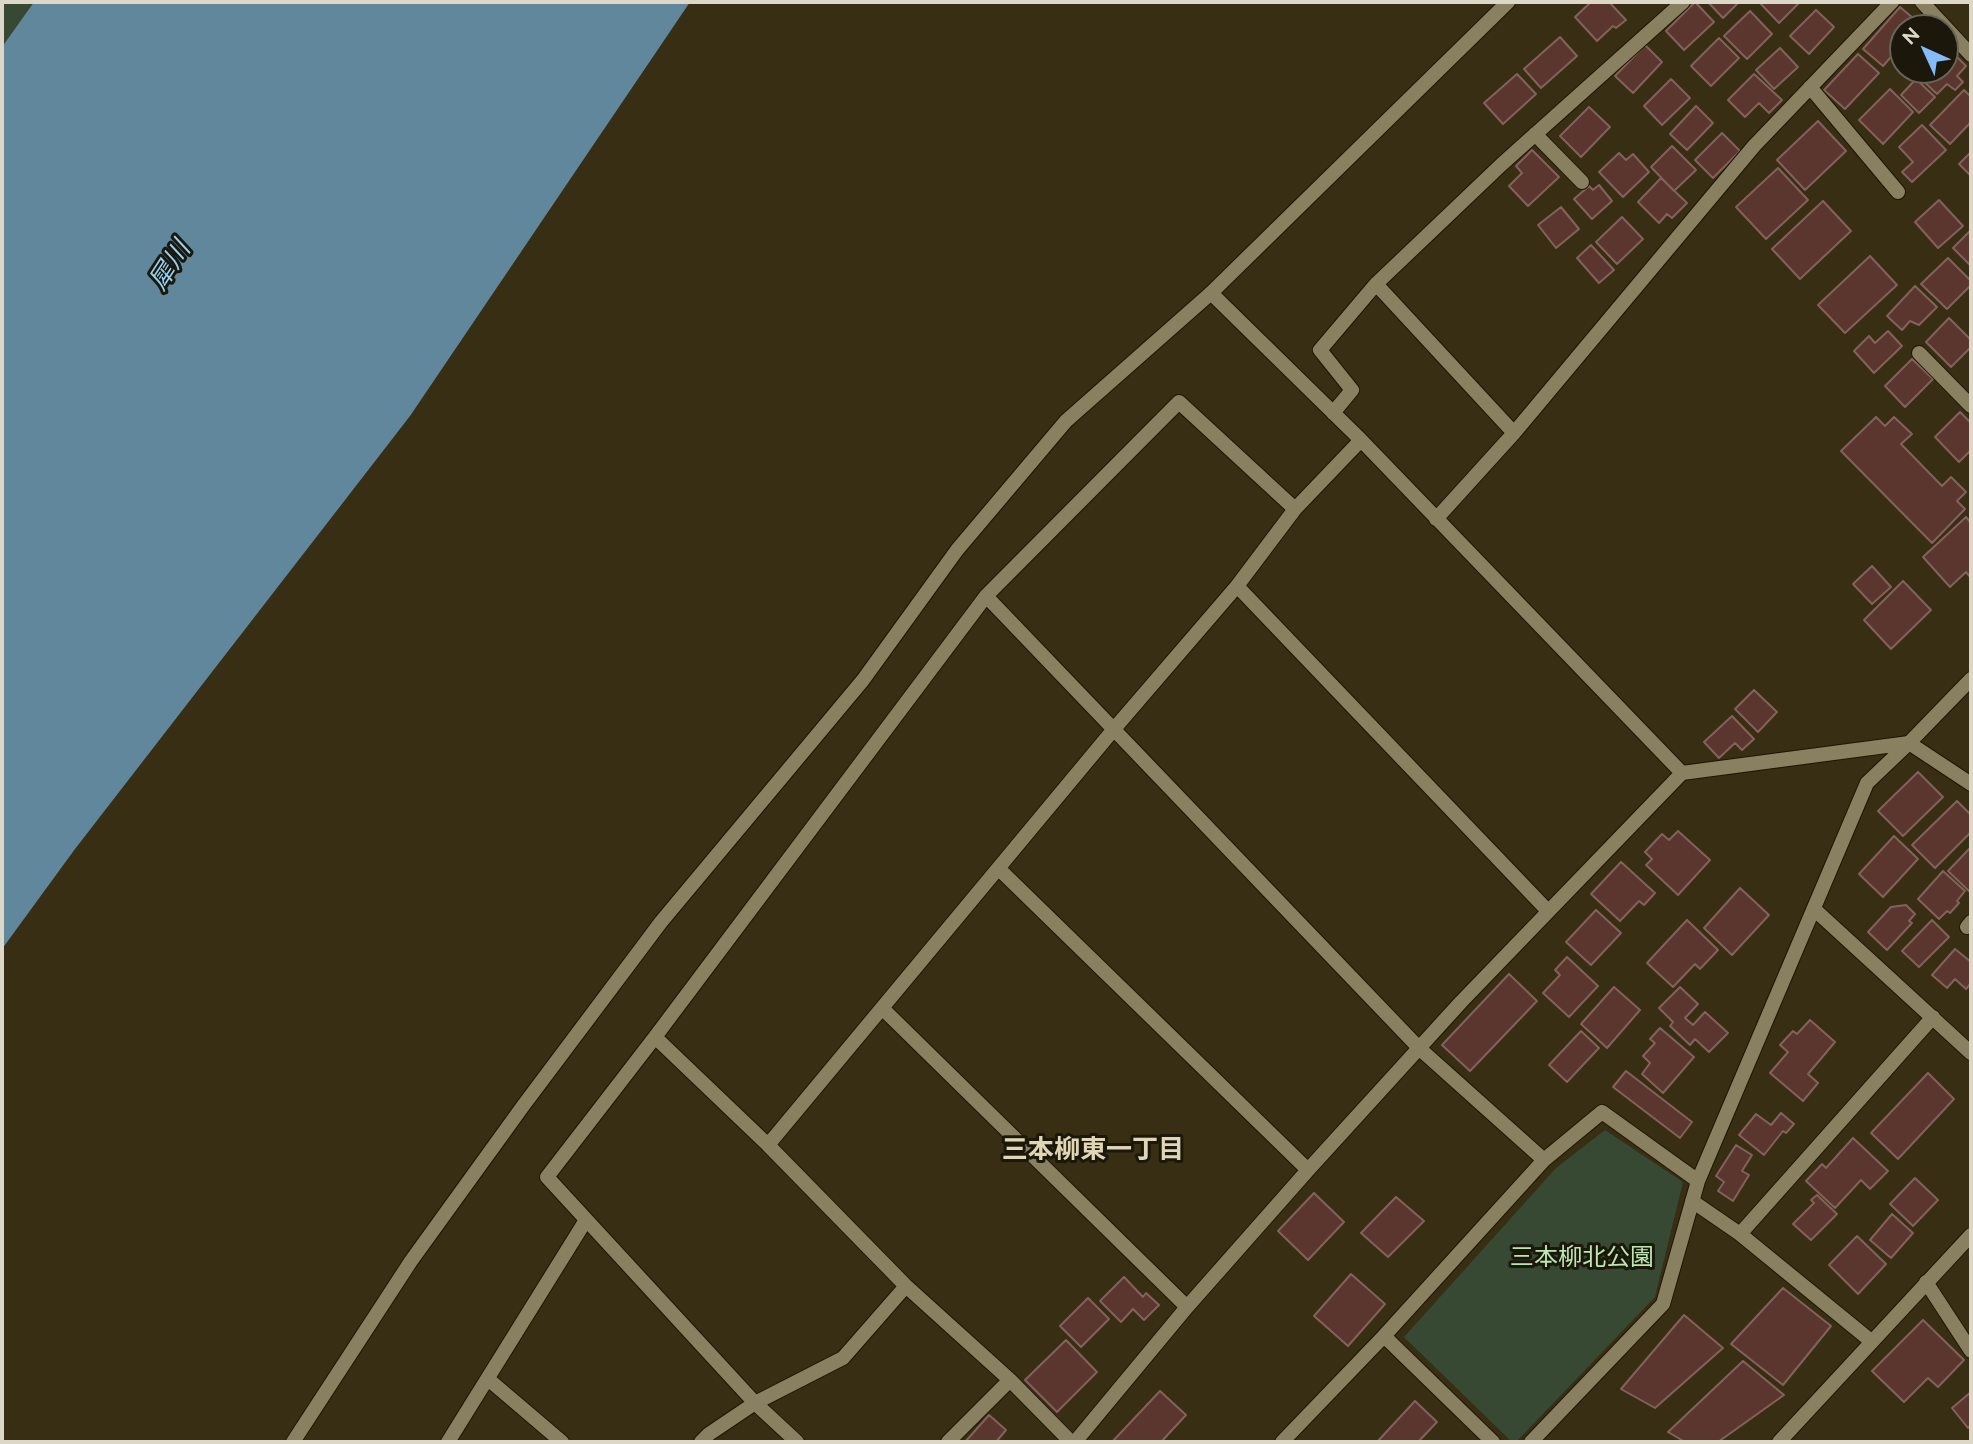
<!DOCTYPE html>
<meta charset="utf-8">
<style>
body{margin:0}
#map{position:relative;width:1973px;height:1444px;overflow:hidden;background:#372e13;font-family:Raleway,sans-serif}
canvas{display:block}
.frame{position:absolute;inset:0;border:4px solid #dcd7c7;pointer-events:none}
.north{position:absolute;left:1889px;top:14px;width:70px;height:70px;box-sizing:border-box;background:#1b170b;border:2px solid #686456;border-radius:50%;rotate:315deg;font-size:19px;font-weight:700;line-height:28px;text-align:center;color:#dcd7c7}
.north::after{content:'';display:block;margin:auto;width:24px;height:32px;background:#85bbfb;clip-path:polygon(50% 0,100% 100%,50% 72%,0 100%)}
</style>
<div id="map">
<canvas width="1973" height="1444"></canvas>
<div class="frame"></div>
<div class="north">N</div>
</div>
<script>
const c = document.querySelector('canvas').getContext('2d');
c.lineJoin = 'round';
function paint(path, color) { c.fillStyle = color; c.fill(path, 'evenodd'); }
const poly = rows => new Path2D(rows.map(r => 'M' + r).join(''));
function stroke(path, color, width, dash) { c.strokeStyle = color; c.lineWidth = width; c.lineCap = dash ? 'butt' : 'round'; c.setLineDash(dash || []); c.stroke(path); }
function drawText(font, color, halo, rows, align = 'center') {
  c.font = font + ' Raleway,"Noto Sans JP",sans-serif'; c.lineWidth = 6; c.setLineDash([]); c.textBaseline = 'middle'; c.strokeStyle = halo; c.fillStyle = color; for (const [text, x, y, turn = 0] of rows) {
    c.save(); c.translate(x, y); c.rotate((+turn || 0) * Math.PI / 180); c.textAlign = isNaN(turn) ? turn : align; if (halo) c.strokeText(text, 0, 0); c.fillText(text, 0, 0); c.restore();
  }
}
const green = poly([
 [2,2,34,2,2,47],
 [1605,1130,1683,1182,1655,1297,1516,1442,1512,1442,1404,1337,1556,1168]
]);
const water = poly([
 [34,2,690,2,410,416,75,849,2,949,2,47]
]);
const building = poly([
 [1591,2,1609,2,1626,20,1616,28,1613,26,1597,41,1575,17,1591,2],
 [1695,2,1714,22,1684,50,1666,31,1695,2],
 [1708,2,1739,2,1723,18,1708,2],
 [1759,2,1800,2,1779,23,1759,2],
 [1900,7,1920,24,1917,28,1903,28,1903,43,1883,66,1863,49,1900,7],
 [1816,10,1834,27,1809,54,1790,36,1816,10],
 [1750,11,1772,34,1747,59,1724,36,1750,11],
 [1560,37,1577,56,1541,88,1524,69,1560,37],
 [1719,38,1739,58,1711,86,1691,66,1719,38],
 [1645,45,1662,62,1633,93,1615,76,1645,45],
 [1780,48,1798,67,1774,89,1756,70,1780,48],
 [1948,48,1966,66,1957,76,1963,82,1955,90,1947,84,1937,94,1918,76,1923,70,1945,70,1945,52,1948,48],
 [1858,54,1879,73,1845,109,1824,90,1858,54],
 [1517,74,1536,94,1503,124,1484,103,1517,74],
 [1754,74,1782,100,1769,113,1759,103,1745,117,1728,100,1754,74],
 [1671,79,1690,98,1662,125,1644,106,1671,79],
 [1916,79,1935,97,1919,113,1901,95,1916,79],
 [1890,89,1913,112,1883,144,1859,120,1890,89],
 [1964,90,1971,97,1971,122,1950,144,1930,125,1964,90],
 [1696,106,1713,123,1687,150,1670,134,1696,106],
 [1589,107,1610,127,1581,157,1560,136,1589,107],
 [1818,121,1846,151,1805,190,1777,160,1818,121],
 [1922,125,1946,150,1912,182,1902,172,1913,162,1899,147,1922,125],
 [1722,133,1740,151,1713,178,1695,160,1722,133],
 [1672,146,1696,170,1674,191,1651,167,1672,146],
 [1532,150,1559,177,1528,206,1509,186,1522,173,1516,166,1532,150],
 [1971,152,1971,176,1959,164,1971,152],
 [1619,153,1626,160,1633,154,1649,172,1623,197,1599,172,1619,153],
 [1778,168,1808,200,1766,239,1736,207,1778,168],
 [1661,178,1687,203,1672,218,1667,214,1659,223,1638,202,1661,178],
 [1599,185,1612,201,1592,219,1574,199,1589,186,1593,190,1599,185],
 [1939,200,1963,226,1938,248,1915,222,1939,200],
 [1823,201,1851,231,1800,279,1772,249,1823,201],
 [1561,207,1579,229,1556,248,1538,225,1561,207],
 [1622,217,1643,239,1617,264,1596,242,1622,217],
 [1971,230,1971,266,1953,248,1971,230],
 [1591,245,1614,270,1599,283,1577,258,1591,245],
 [1870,256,1897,285,1845,333,1818,305,1870,256],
 [1948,258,1971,281,1971,285,1947,309,1921,284,1948,258],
 [1915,286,1937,307,1919,325,1910,321,1902,330,1887,316,1915,286],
 [1949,318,1971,340,1971,347,1951,367,1926,342,1949,318],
 [1888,331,1902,346,1874,373,1854,351,1869,336,1875,343,1888,331],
 [1912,359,1933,379,1905,407,1885,386,1912,359],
 [1960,412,1971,423,1971,450,1959,462,1935,437,1960,412],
 [1876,417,1885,426,1894,417,1912,434,1901,444,1942,486,1951,477,1966,492,1957,501,1965,509,1932,543,1841,451,1876,417],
 [1966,517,1971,523,1971,578,1966,572,1950,587,1923,557,1966,517],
 [1872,566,1891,587,1872,604,1853,584,1872,566],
 [1903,581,1931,610,1891,649,1864,620,1903,581],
 [1754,690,1777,712,1758,732,1735,709,1754,690],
 [1732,716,1754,739,1742,750,1735,743,1719,758,1704,742,1732,716],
 [1918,772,1943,797,1903,836,1878,811,1918,772],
 [1957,801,1971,815,1971,832,1935,868,1912,845,1957,801],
 [1678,831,1710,860,1678,895,1646,865,1652,859,1645,852,1662,834,1669,840,1678,831],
 [1894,836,1918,859,1883,897,1859,874,1894,836],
 [1971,847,1971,893,1948,871,1971,847],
 [1621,862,1655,893,1644,905,1639,901,1620,921,1591,894,1621,862],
 [1943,871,1965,891,1957,901,1959,903,1950,913,1947,911,1939,919,1918,899,1943,871],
 [1740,888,1769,915,1732,955,1704,928,1740,888],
 [1906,905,1915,914,1909,921,1912,923,1887,950,1868,932,1891,907,1906,905],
 [1596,910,1621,933,1591,965,1566,942,1596,910],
 [1687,920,1718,950,1700,969,1695,964,1673,987,1647,963,1687,920],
 [1932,920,1949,937,1919,967,1902,951,1932,920],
 [1955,949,1971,962,1971,983,1966,989,1955,979,1947,988,1932,975,1955,949],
 [1567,957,1598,986,1569,1017,1543,993,1560,975,1555,970,1567,957],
 [1509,974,1537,1001,1470,1071,1442,1045,1509,974],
 [1614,987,1640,1010,1607,1048,1581,1024,1614,987],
 [1680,987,1698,1004,1685,1018,1693,1025,1705,1012,1728,1033,1709,1052,1695,1039,1690,1045,1670,1026,1673,1022,1659,1008,1680,987],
 [1810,1020,1835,1042,1808,1074,1818,1083,1803,1101,1770,1073,1788,1052,1780,1045,1793,1031,1797,1034,1810,1020],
 [1660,1028,1694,1057,1663,1093,1642,1074,1650,1063,1643,1056,1655,1043,1650,1039,1660,1028],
 [1581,1031,1599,1048,1567,1082,1549,1065,1581,1031],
 [1626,1071,1692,1122,1680,1138,1613,1087,1626,1071],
 [1928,1073,1954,1099,1898,1159,1871,1133,1928,1073],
 [1781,1113,1794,1124,1786,1133,1783,1131,1764,1155,1739,1135,1756,1114,1771,1125,1781,1113],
 [1853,1138,1888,1171,1870,1189,1861,1180,1835,1208,1806,1181,1822,1164,1826,1168,1853,1138],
 [1736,1145,1752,1155,1742,1171,1749,1175,1733,1201,1718,1191,1724,1182,1716,1176,1736,1145],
 [1915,1178,1938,1200,1913,1226,1890,1204,1915,1178],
 [1314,1193,1344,1222,1308,1260,1278,1231,1314,1193],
 [1817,1195,1837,1214,1811,1240,1793,1224,1814,1203,1811,1200,1817,1195],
 [1396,1197,1424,1221,1388,1257,1361,1233,1396,1197],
 [1892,1214,1913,1233,1891,1258,1870,1240,1892,1214],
 [1857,1236,1886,1264,1858,1294,1829,1265,1857,1236],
 [1351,1274,1385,1304,1348,1346,1314,1316,1351,1274],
 [1124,1277,1143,1297,1146,1293,1159,1305,1144,1320,1133,1309,1121,1322,1100,1301,1124,1277],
 [1783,1288,1831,1326,1783,1385,1731,1344,1783,1288],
 [1088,1298,1109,1319,1081,1347,1060,1326,1088,1298],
 [1684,1315,1723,1348,1655,1408,1621,1389,1684,1315],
 [1923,1320,1964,1360,1938,1387,1928,1378,1904,1402,1872,1371,1923,1320],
 [1066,1340,1097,1372,1057,1412,1025,1380,1066,1340],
 [1743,1361,1784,1395,1718,1442,1685,1442,1668,1432,1743,1361],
 [1160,1391,1186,1415,1161,1442,1112,1442,1160,1391],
 [1971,1392,1971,1425,1968,1428,1952,1408,1971,1392],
 [1415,1401,1437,1422,1418,1442,1377,1442,1415,1401],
 [989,1415,1006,1430,996,1442,965,1442,989,1415]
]);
const minor = poly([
 [1922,2,1971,55],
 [1810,87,1898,192],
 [1535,134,1582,182],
 [1376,284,1514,433],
 [1211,293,1361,440,1682,773,1909,743,1971,784],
 [1919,353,1971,406],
 [1333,413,1352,390,1320,350,1376,284,1502,164,1683,2],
 [1436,519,1514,433,1754,146,1892,2],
 [1237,586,1548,911],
 [986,596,1420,1049,1544,1160],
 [999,869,1308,1170],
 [1814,909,1971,1053],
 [1967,927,1971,922],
 [882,1008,1187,1307],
 [655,1037,768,1145,906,1286,1010,1380,1071,1442],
 [768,1145,1114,729,1237,586,1295,509,1361,440],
 [1692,1201,1740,1234,1871,1341],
 [1740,1234,1933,1017],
 [1926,1282,1971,1351],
 [1384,1336,1493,1442],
 [488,1379,562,1442],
 [448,1442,586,1220],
 [701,1442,709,1434,755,1403,843,1358,906,1286],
 [797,1442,755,1403,547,1177,655,1037,986,596,1179,402,1295,509],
 [948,1442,1010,1380],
 [1075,1442,1187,1307,1308,1170,1461,1002,1682,773],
 [1282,1442,1384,1336,1544,1160,1602,1112,1698,1181],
 [1531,1442,1663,1304,1698,1181,1867,783,1909,743],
 [1779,1442,1971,1235]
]);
const tertiary = poly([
 [1909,743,1971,679],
 [293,1442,411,1261,523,1106,661,922,863,680,957,550,1066,421,1211,293,1508,2]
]);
const parkNames = [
 ["三本柳北公園",1582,1258]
];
const waterNames = [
 ["犀川",170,266,-57]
];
const neighbourhoodNames = [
 ["三本柳東一丁目",1093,1150]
];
paint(green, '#374933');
paint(water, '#61879d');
paint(building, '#5a362e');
stroke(building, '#82625b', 2);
stroke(minor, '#1e1600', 16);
stroke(tertiary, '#1e1600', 16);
stroke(minor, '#898062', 14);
stroke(tertiary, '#898062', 14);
drawText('24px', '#bae6b1', '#1b170b', parkNames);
drawText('italic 26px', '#90d2f7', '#1b170b', waterNames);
drawText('bold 26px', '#e0d5b5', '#1b170b', neighbourhoodNames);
</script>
